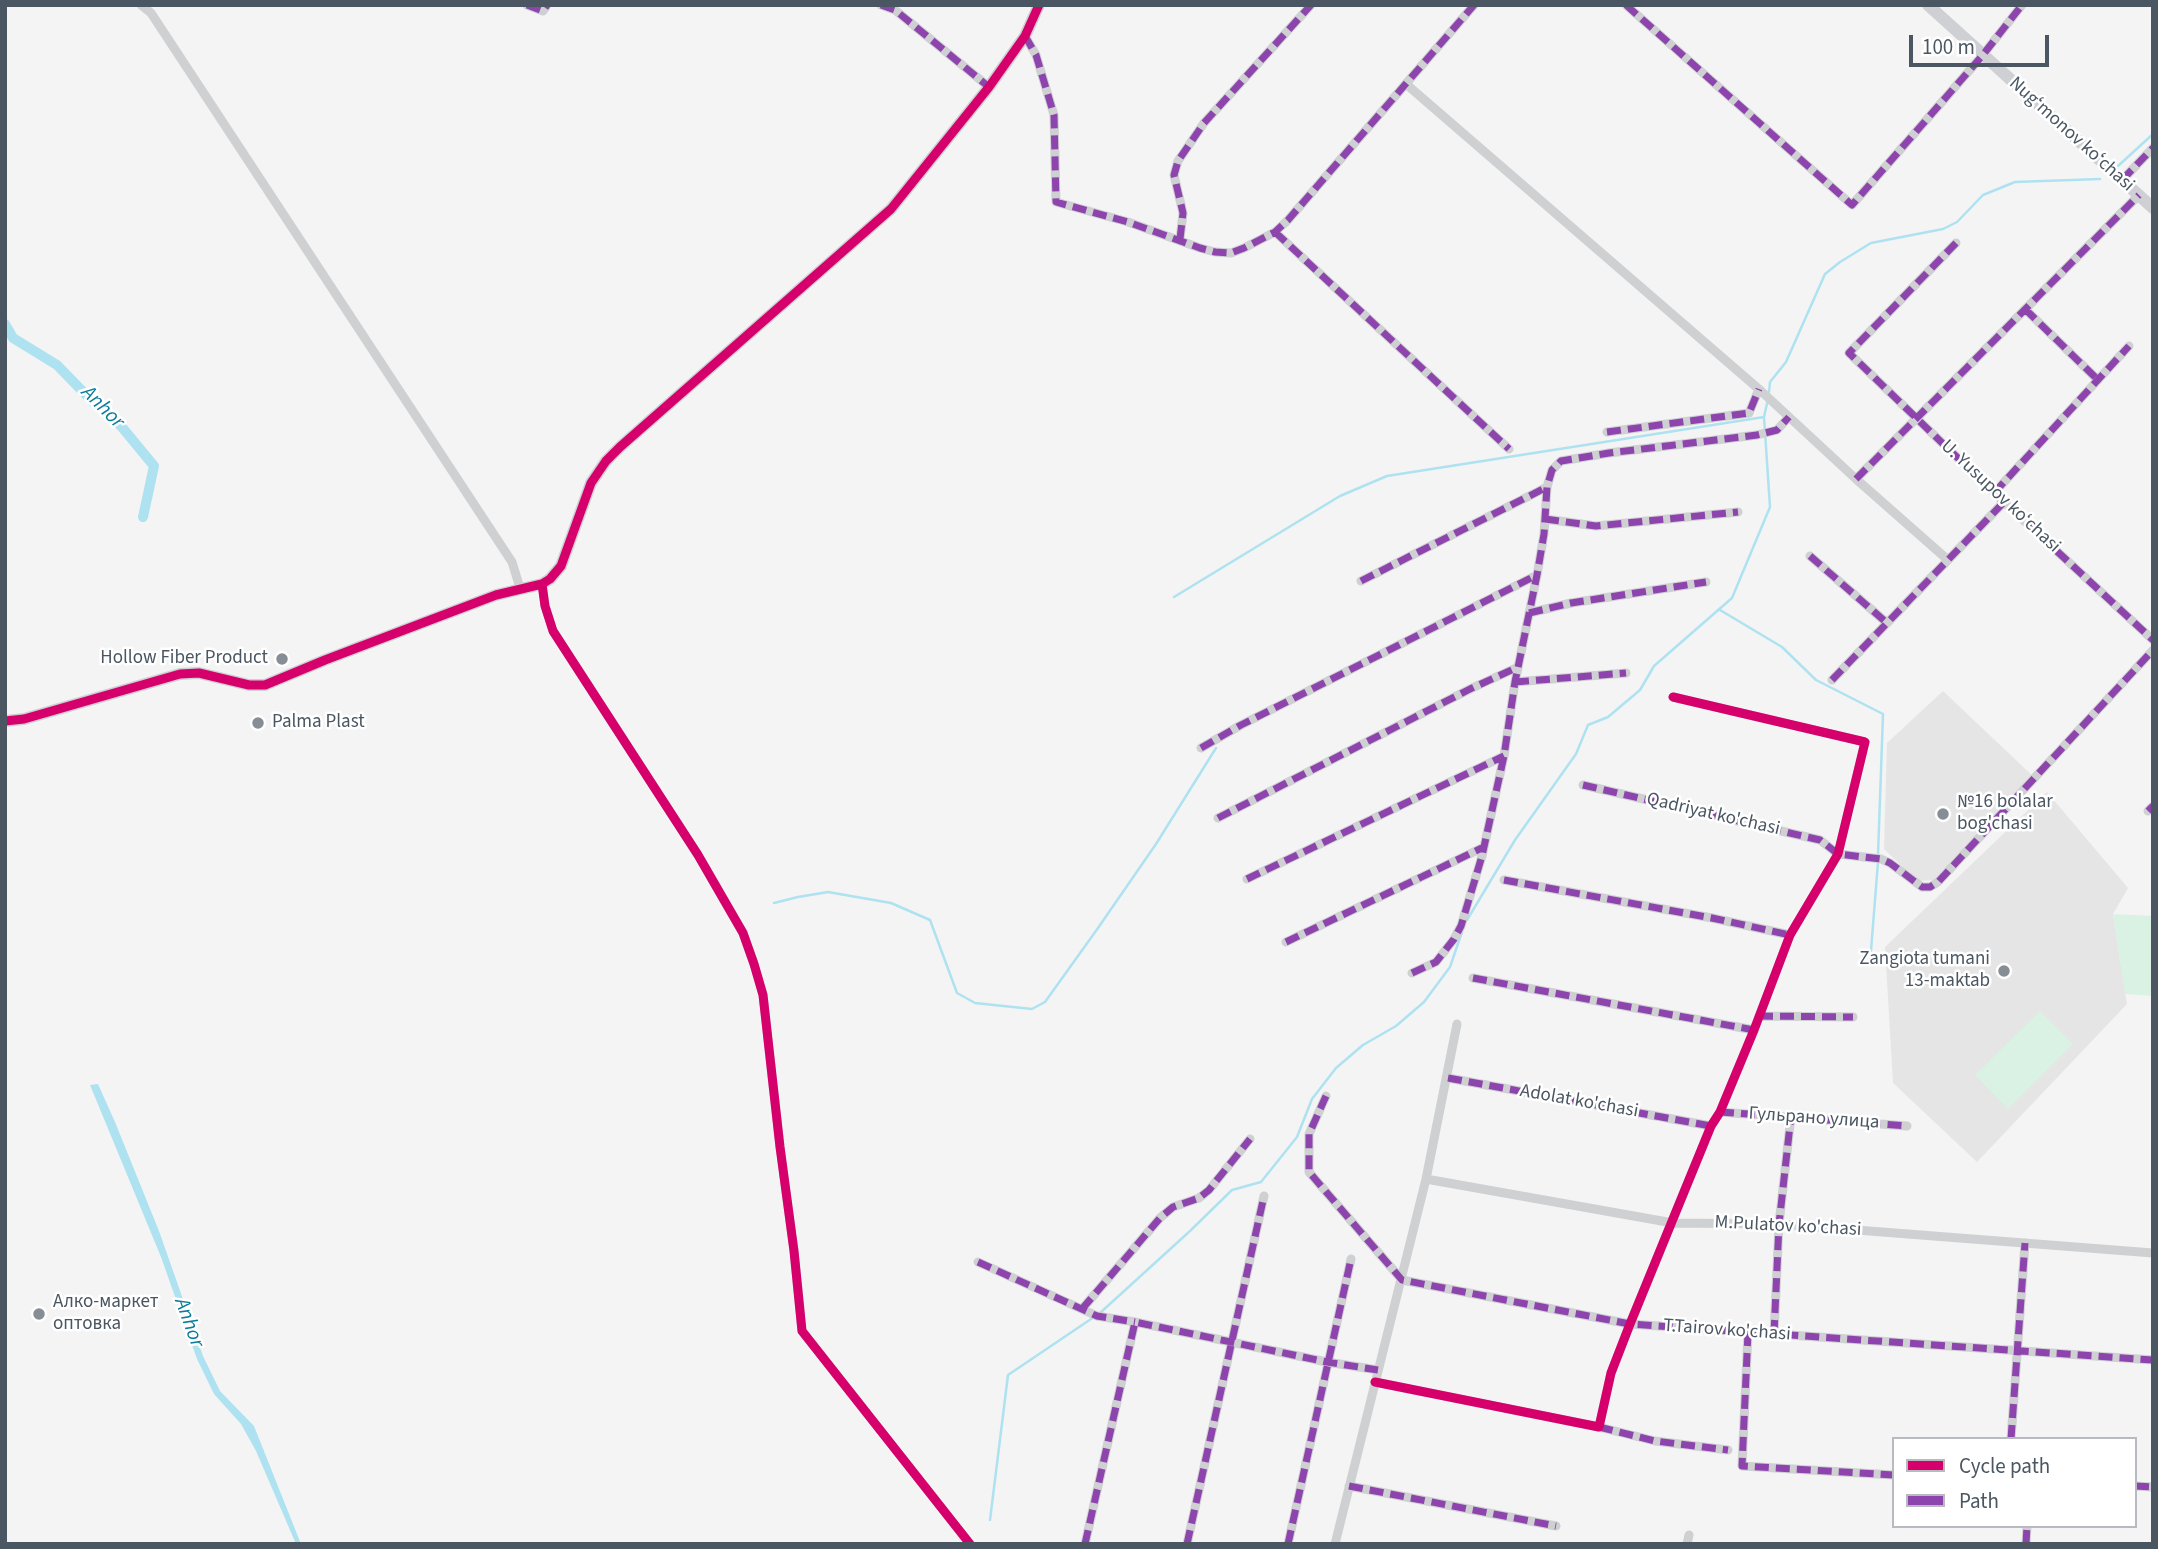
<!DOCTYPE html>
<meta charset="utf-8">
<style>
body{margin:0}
#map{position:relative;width:2158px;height:1549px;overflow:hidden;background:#f4f4f4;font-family:"Source Sans 3",sans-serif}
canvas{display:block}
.frame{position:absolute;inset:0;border:7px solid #4a5661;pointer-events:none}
.legend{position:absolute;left:1892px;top:1437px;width:245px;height:91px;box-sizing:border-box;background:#fff;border:2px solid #b7bbc0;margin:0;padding:9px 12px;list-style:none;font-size:21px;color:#4a5661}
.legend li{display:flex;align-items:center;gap:14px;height:35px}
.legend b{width:35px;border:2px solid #b7bbc0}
.scale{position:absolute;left:1909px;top:35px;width:140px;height:32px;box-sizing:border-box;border:4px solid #4a5661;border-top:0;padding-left:9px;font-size:21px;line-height:24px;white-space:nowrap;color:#4a5661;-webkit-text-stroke:5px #fff;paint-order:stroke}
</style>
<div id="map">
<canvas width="2158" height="1549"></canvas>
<div class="frame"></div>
<ul class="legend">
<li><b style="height:9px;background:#d6006c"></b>Cycle path</li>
<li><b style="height:9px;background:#8e44ad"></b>Path</li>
</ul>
<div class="scale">100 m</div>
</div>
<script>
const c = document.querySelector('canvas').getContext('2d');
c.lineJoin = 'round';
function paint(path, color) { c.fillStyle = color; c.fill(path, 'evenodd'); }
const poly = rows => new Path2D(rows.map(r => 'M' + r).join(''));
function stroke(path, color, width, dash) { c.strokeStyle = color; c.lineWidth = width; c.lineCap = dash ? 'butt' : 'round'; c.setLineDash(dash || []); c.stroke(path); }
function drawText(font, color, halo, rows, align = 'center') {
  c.font = font + ' "Source Sans 3",sans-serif'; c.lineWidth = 5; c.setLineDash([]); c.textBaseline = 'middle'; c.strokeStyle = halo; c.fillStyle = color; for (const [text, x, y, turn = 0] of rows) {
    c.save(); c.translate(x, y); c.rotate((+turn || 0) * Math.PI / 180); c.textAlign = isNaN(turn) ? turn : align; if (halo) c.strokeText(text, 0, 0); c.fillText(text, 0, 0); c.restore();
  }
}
const education = poly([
 [1943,691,2036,779,1934,880,1917,881,1884,849,1887,743],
 [2047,792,2128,888,2113,914,2127,1004,1977,1162,1893,1083,1885,947]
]);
const green = poly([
 [2113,914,2153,916,2153,996,2125,994],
 [2040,1011,2073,1044,2008,1109,1975,1075]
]);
const water = poly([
 [98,1084,115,1122,159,1231,203,1356,220,1391,254,1426,301,1544,296,1544,256,1451,241,1424,214,1394,197,1359,161,1257,90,1085]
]);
const stream = poly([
 [2118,166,2153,134],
 [1769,392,1770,382,1786,362,1825,274,1840,262,1871,243,1943,229,1957,222,1983,195,2015,182,2100,179],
 [1174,597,1340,496,1387,476,1764,417,1768,399],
 [1720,610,1782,647,1816,680,1883,714,1878,855],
 [774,903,798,897,828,892,891,903,930,920,957,993,975,1003,1032,1009,1045,1002,1098,928,1156,844,1216,748],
 [1467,920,1515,840,1576,754,1588,725,1608,717,1640,690,1654,666,1732,598,1770,507,1764,417],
 [1870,963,1878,862],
 [1100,1313,1190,1231,1232,1190,1261,1182,1297,1137,1312,1099,1336,1068,1363,1045,1396,1026,1424,1002,1450,967,1462,932],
 [990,1520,1008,1375,1094,1317]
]);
const canal = poly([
 [5,324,13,338,57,365,94,403,121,426,154,466,143,517]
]);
const minor = poly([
 [141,5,151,13,512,562,520,588],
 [527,5,543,11,547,5],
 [881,5,895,10,989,87],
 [1626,5,1852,205,1982,56,2022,5],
 [1025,36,1036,55,1054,115,1056,202,1128,222,1200,248,1215,252,1231,253,1244,248,1275,232,1288,220,1474,5],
 [1406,84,1761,391,1856,479,1948,560],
 [2122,180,2153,148],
 [1275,232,1509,449],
 [1180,239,1183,213,1174,175,1178,161,1204,123,1311,5],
 [1956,243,1849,353,1994,493,2153,640],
 [2025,309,2098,380],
 [1607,432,1749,413,1759,389],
 [1856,479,2139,195],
 [1994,493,2129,346],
 [1545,519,1596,526,1738,512],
 [1810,556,1887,623],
 [1361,581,1547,487],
 [542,584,545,606,553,631,698,855,743,933,754,964,763,995,780,1147,794,1251,802,1331,970,1544],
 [1529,613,1571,603,1706,582],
 [1832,680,2004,502],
 [1515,682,1626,673],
 [1201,748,1241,725,1537,575],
 [1583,785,1820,840,1838,854,1881,859,1890,863,1922,887,1930,887,1938,882,2153,650],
 [2148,811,2153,806],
 [1218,818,1470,689,1518,667],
 [1247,879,1504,756],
 [1504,880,1712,918,1790,935],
 [1286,942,1484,847],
 [1412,973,1436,962,1454,939,1461,926,1482,856,1504,756,1515,682,1537,575,1544,534,1547,487,1552,470,1561,461,1609,453,1757,435,1777,430,1789,417],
 [1473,978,1754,1030],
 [1759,1016,1853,1017],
 [1448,1078,1711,1126],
 [1326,1096,1309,1134,1309,1172,1402,1280,1630,1324,2153,1360],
 [1720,1112,1907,1126],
 [1426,1179,1673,1223,1779,1224,2153,1253],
 [978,1262,1097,1316,1135,1322],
 [1082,1309,1160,1218,1173,1207,1199,1198,1209,1190,1250,1139],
 [1748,1332,1742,1466,1894,1475],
 [1774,1334,1779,1224,1791,1116],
 [1375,1382,1599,1427,1611,1373,1630,1324,1711,1126,1720,1112,1754,1030,1790,935,1838,854,1865,742,1673,697],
 [1599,1427,1655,1441,1728,1450],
 [2011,1439,2025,1243],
 [1349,1486,1556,1526],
 [2135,1486,2153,1487],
 [1085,1544,1135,1322,1327,1362,1378,1370],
 [1187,1544,1264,1196],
 [1288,1544,1351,1259],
 [1335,1544,1426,1179,1457,1024],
 [1687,1544,1689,1535],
 [2026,1544,2027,1526]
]);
const tertiary = poly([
 [5,721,24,719,180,674,199,673,249,685,265,685,325,660,496,595,542,584,550,579,561,566,591,483,606,461,620,447,891,209,989,87,1025,36,1039,5]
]);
const secondary = poly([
 [1928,5,2153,208]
]);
const quiet = poly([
 [527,5,543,11,547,5],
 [881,5,895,10,989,87],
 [1626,5,1852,205,1982,56,2022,5],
 [1025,36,1036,55,1054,115,1056,202,1128,222,1200,248,1215,252,1231,253,1244,248,1275,232,1288,220,1474,5],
 [2122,180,2153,148],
 [1275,232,1509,449],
 [1180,239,1183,213,1174,175,1178,161,1204,123,1311,5],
 [1956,243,1849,353,1994,493,2153,640],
 [2025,309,2098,380],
 [1607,432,1749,413,1759,389],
 [1856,479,2139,195],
 [1994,493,2129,346],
 [1545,519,1596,526,1738,512],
 [1810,556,1887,623],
 [1361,581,1547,487],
 [1529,613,1571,603,1706,582],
 [1832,680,2004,502],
 [1515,682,1626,673],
 [1201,748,1241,725,1537,575],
 [1583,785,1820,840,1838,854,1881,859,1890,863,1922,887,1930,887,1938,882,2153,650],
 [2148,811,2153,806],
 [1218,818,1470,689,1518,667],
 [1247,879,1504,756],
 [1504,880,1712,918,1790,935],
 [1286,942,1484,847],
 [1412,973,1436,962,1454,939,1461,926,1482,856,1504,756,1515,682,1537,575,1544,534,1547,487,1552,470,1561,461,1609,453,1757,435,1777,430,1789,417],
 [1473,978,1754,1030],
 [1759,1016,1853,1017],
 [1448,1078,1711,1126],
 [1326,1096,1309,1134,1309,1172,1402,1280,1630,1324,2153,1360],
 [1720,1112,1907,1126],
 [978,1262,1097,1316,1135,1322],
 [1082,1309,1160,1218,1173,1207,1199,1198,1209,1190,1250,1139],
 [1748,1332,1742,1466,1894,1475],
 [1774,1334,1779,1224,1791,1116],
 [1599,1427,1655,1441,1728,1450],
 [2011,1439,2025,1243],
 [1349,1486,1556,1526],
 [2135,1486,2153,1487],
 [1085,1544,1135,1322,1327,1362,1378,1370],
 [1187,1544,1264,1196],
 [1288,1544,1351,1259],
 [2026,1544,2027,1526]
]);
const cycleway = poly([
 [542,584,545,606,553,631,698,855,743,933,754,964,763,995,780,1147,794,1251,802,1331,970,1544],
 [5,721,24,719,180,674,199,673,249,685,265,685,325,660,496,595,542,584,550,579,561,566,591,483,606,461,620,447,891,209,989,87,1025,36,1039,5],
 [1375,1382,1599,1427,1611,1373,1630,1324,1711,1126,1720,1112,1754,1030,1790,935,1838,854,1865,742,1673,697]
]);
const markers = [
 [282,659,7,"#868d94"],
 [258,723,7,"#868d94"],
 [1943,814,7,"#868d94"],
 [2004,971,7,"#868d94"],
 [39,1314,7,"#868d94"]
];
const streetNames = [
 ["Nugʻmonov koʻchasi",2071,135,42],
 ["U. Yusupov ko‘chasi",2000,497,43],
 ["Qadriyat ko'chasi",1713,815,13],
 ["Adolat ko'chasi",1579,1102,10],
 ["Гульрано улица",1814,1119,4],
 ["M.Pulatov ko'chasi",1788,1227,3],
 ["T.Tairov ko'chasi",1727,1331,4]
];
const poiNames = [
 ["Hollow Fiber Product",268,659,"right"],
 ["Palma Plast",272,723],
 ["№16 bolalar",1957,803],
 ["bog'chasi",1957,825],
 ["Zangiota tumani",1990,960,"right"],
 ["13-maktab",1990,982,"right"],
 ["Алко-маркет",53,1303],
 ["оптовка",53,1325]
];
const waterNames = [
 ["Anhor",102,408,45],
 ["Anhor",188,1323,70]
];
paint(education, '#e6e5e6');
paint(green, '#d9f2e3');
paint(water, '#aee2f0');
stroke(stream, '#aee2f0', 2.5);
stroke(canal, '#aee2f0', 10);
stroke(minor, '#ced0d2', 9);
stroke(tertiary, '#ced0d2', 12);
stroke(secondary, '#ced0d4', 12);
stroke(quiet, '#8e44ad', 7, [14, 7]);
stroke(cycleway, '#d6006c', 9);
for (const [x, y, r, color] of markers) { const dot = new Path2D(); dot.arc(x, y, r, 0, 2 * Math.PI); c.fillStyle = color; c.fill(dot); stroke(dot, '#fff', 2.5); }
drawText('19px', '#4a5661', '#fff', streetNames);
drawText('19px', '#4a5661', '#fff', poiNames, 'left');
drawText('italic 21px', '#0c7c9b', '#fff', waterNames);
</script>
